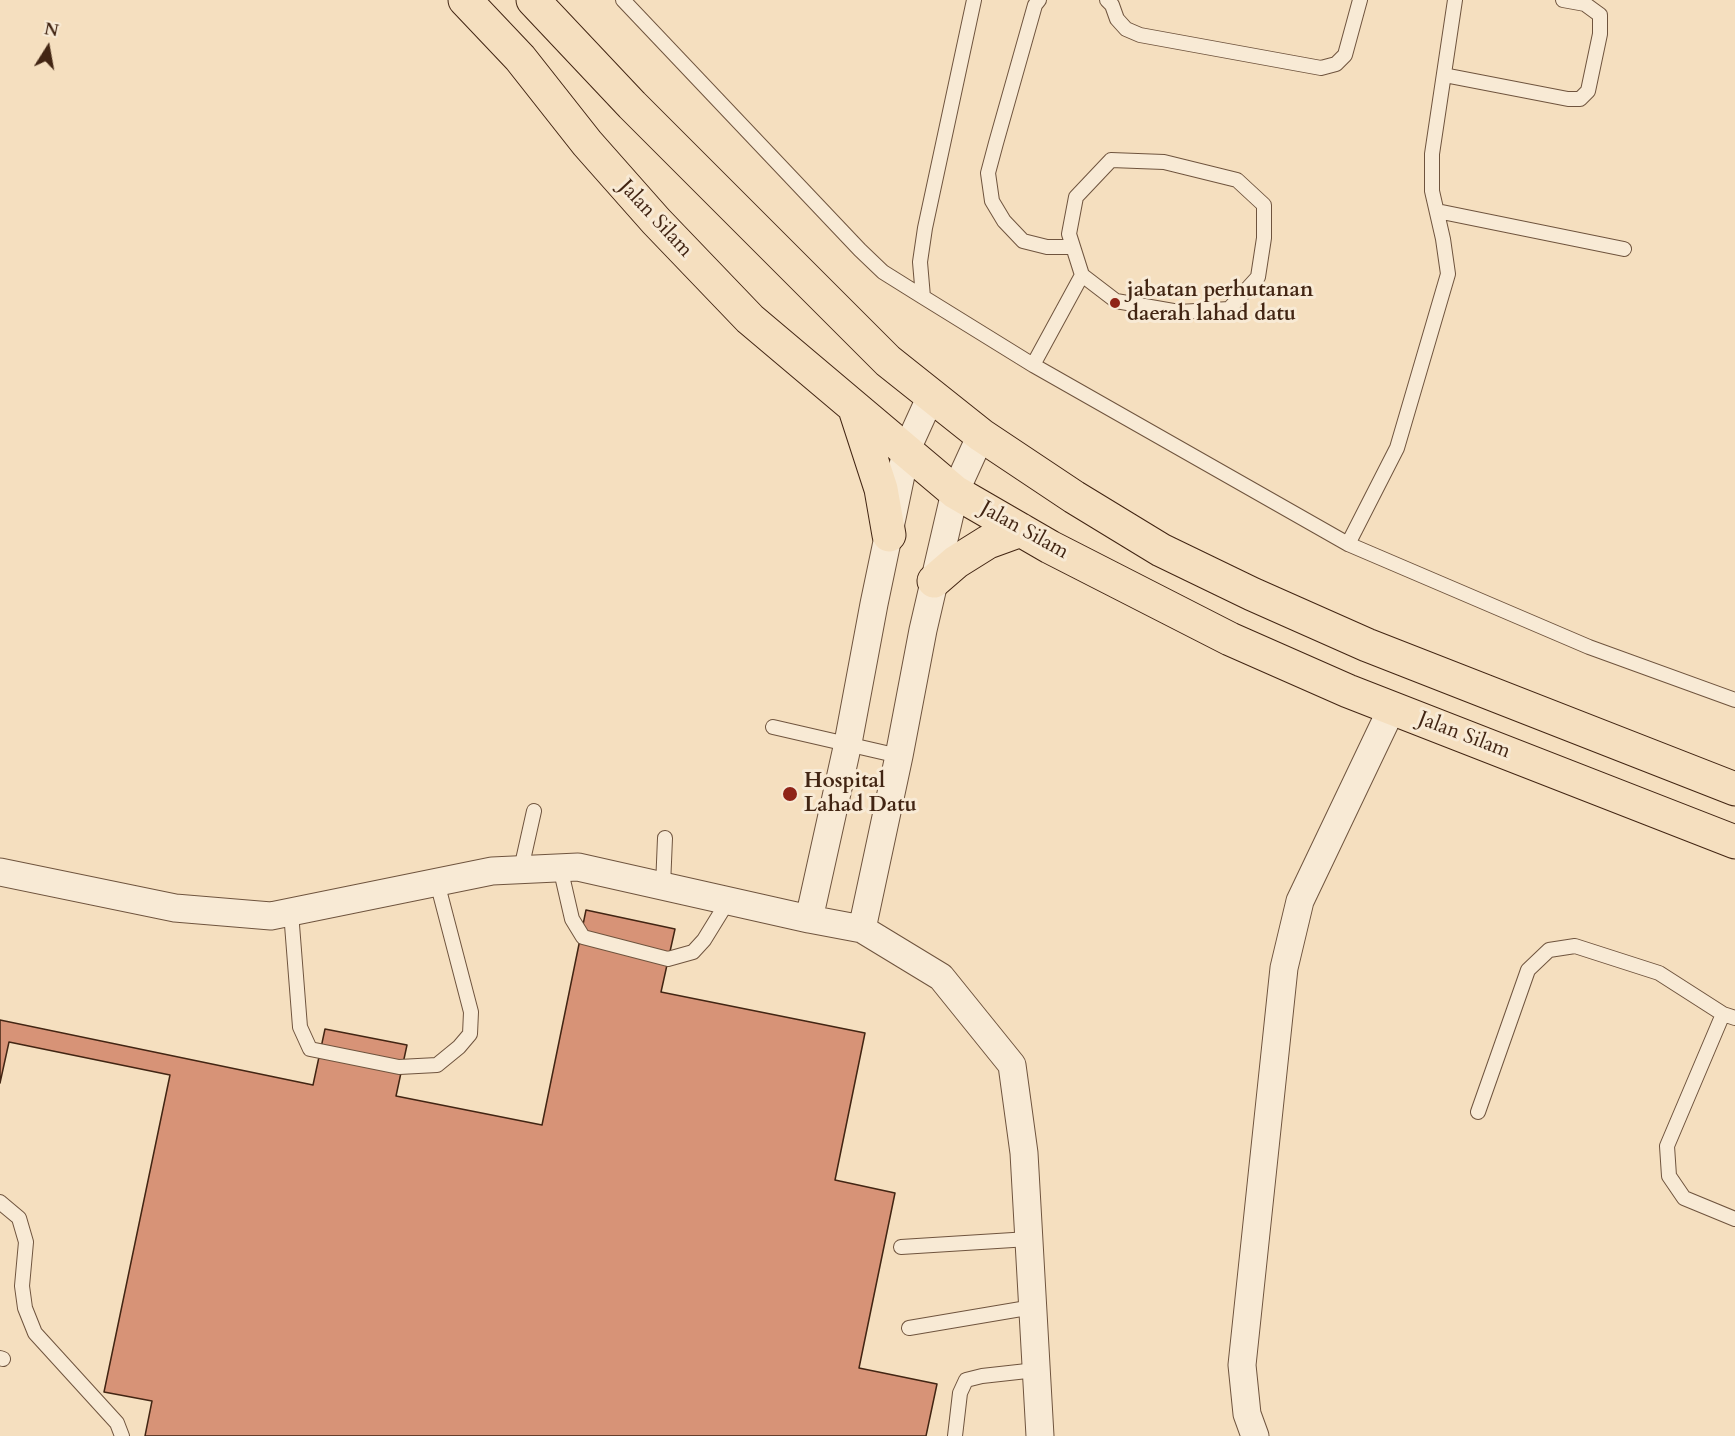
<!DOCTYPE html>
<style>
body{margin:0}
#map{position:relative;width:1735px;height:1436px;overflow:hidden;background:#f5dfbf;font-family:Cardo,serif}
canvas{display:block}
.north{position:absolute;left:18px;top:18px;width:60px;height:60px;-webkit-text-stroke:4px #f8ead5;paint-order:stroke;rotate:11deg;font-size:16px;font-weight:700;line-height:24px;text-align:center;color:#422513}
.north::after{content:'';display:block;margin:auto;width:21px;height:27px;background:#422513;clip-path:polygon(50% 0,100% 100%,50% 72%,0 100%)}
</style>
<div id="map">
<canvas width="1735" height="1436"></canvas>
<div class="north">N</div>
</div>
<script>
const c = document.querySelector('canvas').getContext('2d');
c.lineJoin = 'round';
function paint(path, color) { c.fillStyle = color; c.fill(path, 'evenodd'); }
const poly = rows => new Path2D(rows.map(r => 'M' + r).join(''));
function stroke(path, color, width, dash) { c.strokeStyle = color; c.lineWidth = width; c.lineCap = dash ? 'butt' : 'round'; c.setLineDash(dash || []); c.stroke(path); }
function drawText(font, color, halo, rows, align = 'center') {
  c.font = font + ' Cardo,serif'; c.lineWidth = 6; c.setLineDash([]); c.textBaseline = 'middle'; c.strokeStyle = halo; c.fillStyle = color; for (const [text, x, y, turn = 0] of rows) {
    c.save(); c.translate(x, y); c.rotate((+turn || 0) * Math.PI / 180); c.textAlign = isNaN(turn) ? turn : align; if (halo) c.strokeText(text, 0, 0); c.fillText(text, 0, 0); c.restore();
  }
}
const building = poly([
 [586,910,675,929,661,992,865,1033,835,1180,895,1193,859,1368,937,1384,926,1436,145,1436,152,1401,104,1392,170,1075,9,1042,0,1083,0,1020,313,1085,325,1029,407,1045,396,1096,542,1125,586,910]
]);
const service = poly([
 [623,0,860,250,883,272,923,297],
 [974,0,925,228,920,262,923,297,1033,365,1348,544,1589,647,1735,700],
 [1039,0,1035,5,996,143,988,173,992,201,1004,221,1023,241,1047,247,1073,247],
 [1107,0,1112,5,1117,19,1126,29,1140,35,1321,68,1336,64,1345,55,1360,0],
 [1444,75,1568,99,1580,99,1588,91,1600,34,1600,15,1585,4,1563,0],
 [1111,160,1164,162,1237,180,1264,205,1264,238,1258,277,1229,309,1179,312,1116,301,1082,275,1069,234,1076,197,1111,160],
 [1437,211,1624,249],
 [1033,365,1082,275],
 [1348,544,1397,448,1448,274,1443,239,1432,191,1432,154,1455,0],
 [773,727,899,756],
 [560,867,572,919,583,937,668,959,693,952,704,940,728,901],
 [521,869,534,811],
 [663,886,665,838],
 [291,912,300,1027,310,1049,399,1067,437,1065,459,1047,470,1034,471,1012,437,882],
 [1723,1014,1667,1146,1669,1176,1684,1198,1735,1219],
 [1478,1112,1528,970,1549,950,1575,946,1659,973,1723,1014,1735,1018],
 [0,1202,19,1218,26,1242,22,1286,25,1308,35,1333,117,1423,122,1436],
 [901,1247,1029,1239],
 [909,1328,1033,1307],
 [0,1358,3,1359],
 [955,1436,960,1393,966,1380,982,1376,1036,1370]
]);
const minor = poly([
 [0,872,175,908,271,916,492,871,578,867,809,919,862,929,941,977,1012,1065,1024,1153,1040,1436],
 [809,919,848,743,874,604,906,451,931,396],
 [862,929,899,756,923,630,955,492,981,435],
 [1255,1436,1247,1414,1242,1365,1284,968,1300,901,1392,708]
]);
const trunk = poly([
 [465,0,520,58,587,143,656,221,750,319,955,492,1050,547,1230,639,1348,691,1735,842],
 [533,0,632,105,888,361,981,435,1074,497,1161,550,1252,594,1367,645,1735,789],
 [855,409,881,489,889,535],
 [934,581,956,562,988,542,1021,530]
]);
const markers = [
 [1115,303,6,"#8f2418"],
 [790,794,8,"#8f2418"]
];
const streetNames = [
 ["Jalan Silam",655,219,47],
 ["Jalan Silam",1024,531,29],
 ["Jalan Silam",1464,736,21]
];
const poiNames = [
 ["jabatan perhutanan",1127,291],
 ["daerah lahad datu",1127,315],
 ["Hospital",804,782],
 ["Lahad Datu",804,806]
];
paint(building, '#d79377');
stroke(building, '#422513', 1.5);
stroke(service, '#6f543e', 16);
stroke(minor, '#6f543e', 29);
stroke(trunk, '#422513', 35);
stroke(service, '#f8ead5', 14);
stroke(minor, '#f8ead5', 27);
stroke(trunk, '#f5dfbf', 33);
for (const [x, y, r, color] of markers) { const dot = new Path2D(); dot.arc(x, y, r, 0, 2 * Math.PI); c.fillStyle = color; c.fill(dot); stroke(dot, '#f8ead5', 2); }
drawText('21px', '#422513', '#f8ead5', streetNames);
drawText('bold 21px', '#422513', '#f8ead5', poiNames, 'left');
</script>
